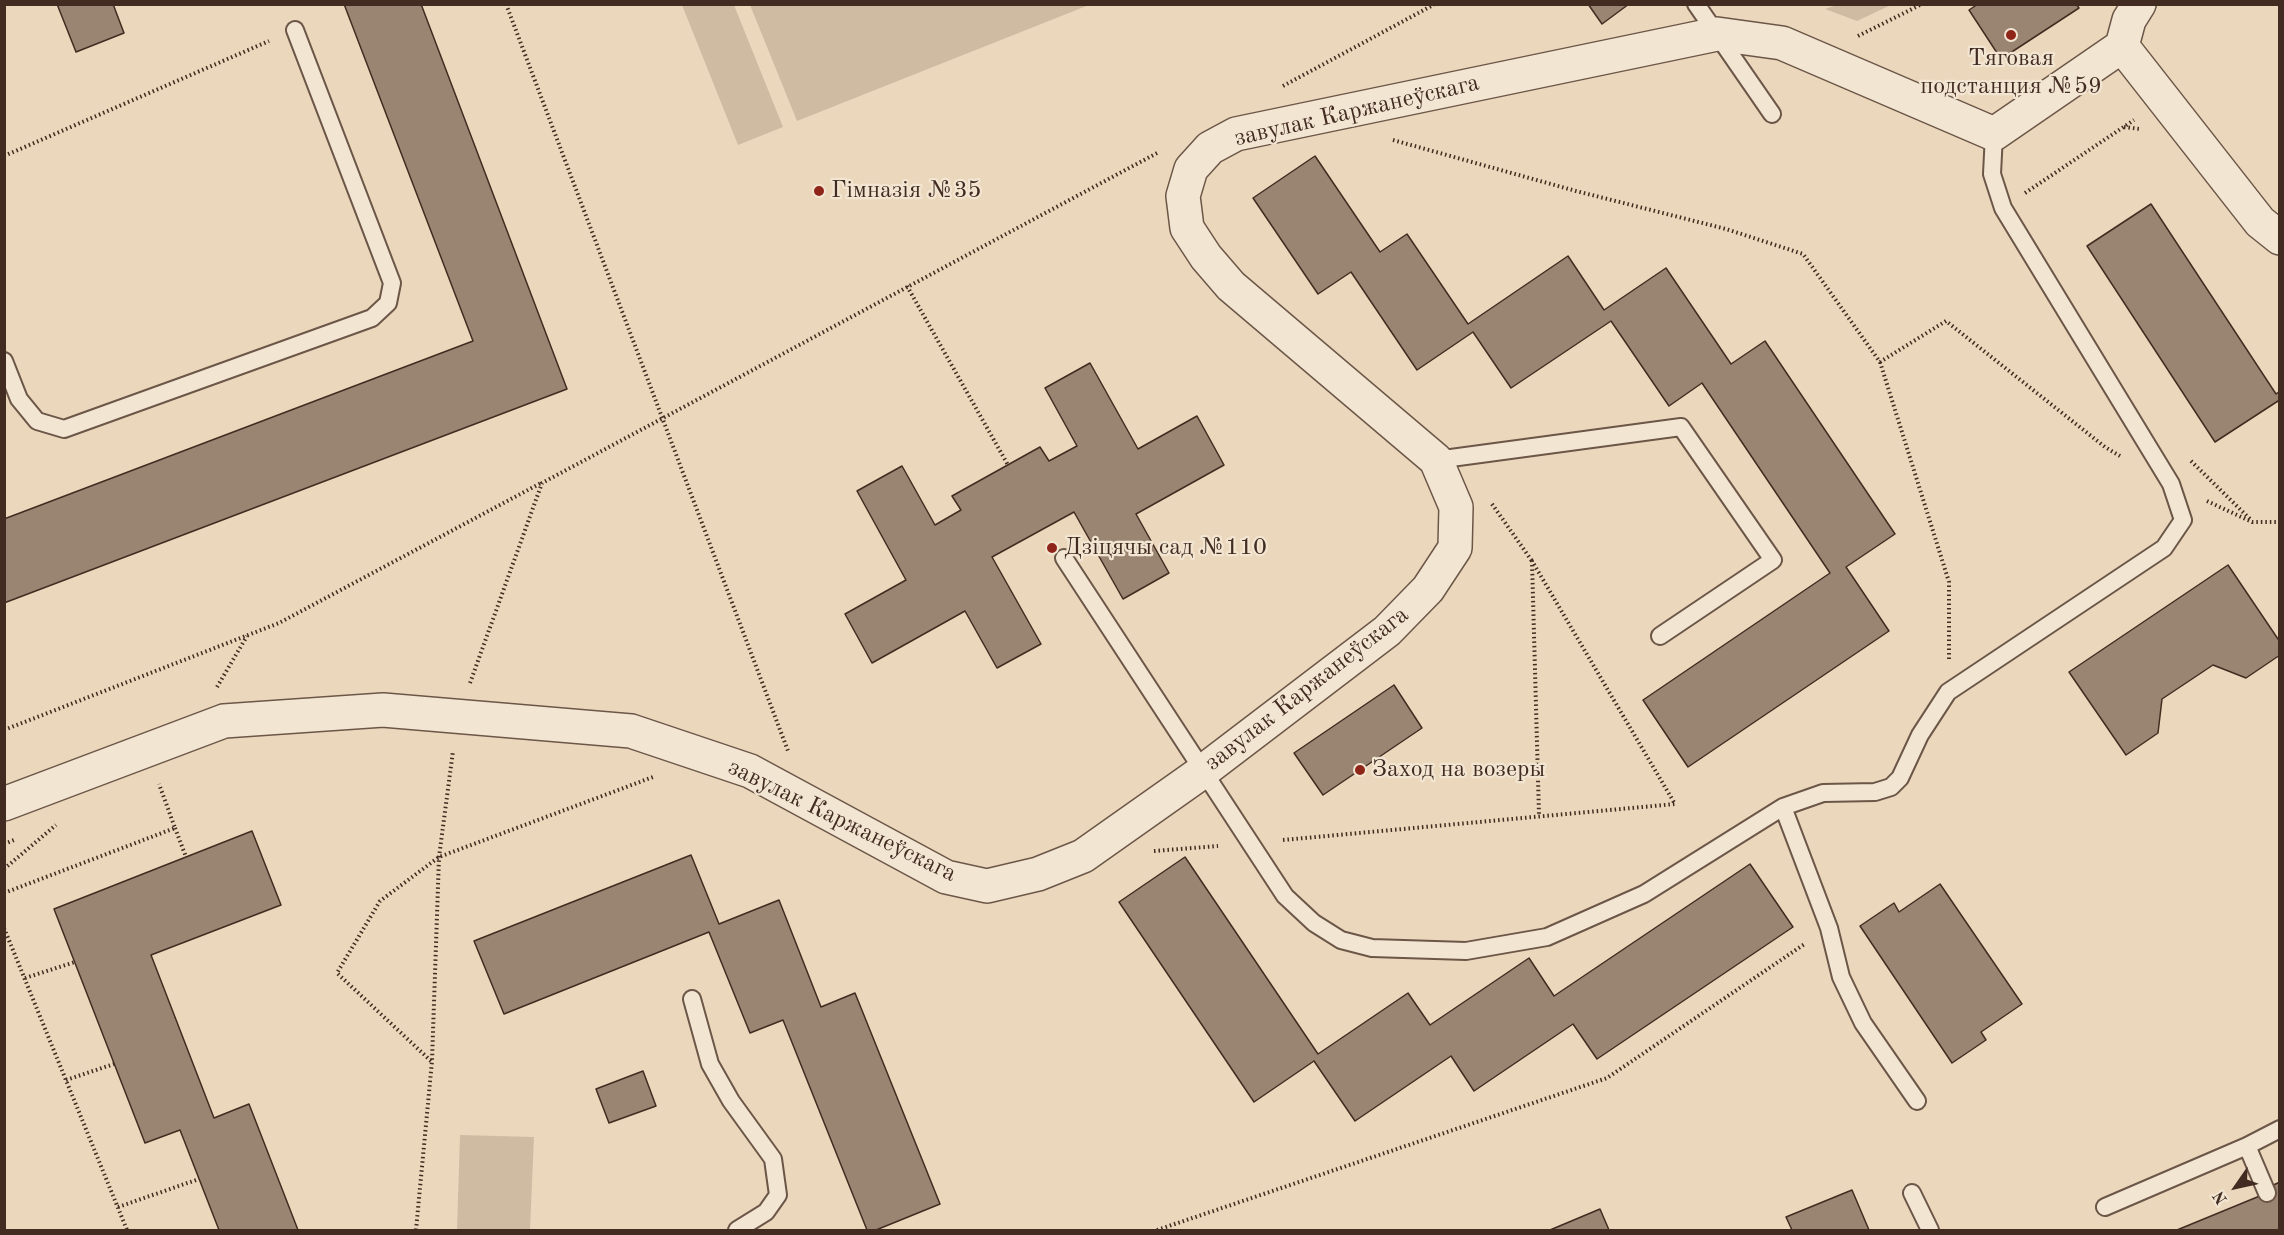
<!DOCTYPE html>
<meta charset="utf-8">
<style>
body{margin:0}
#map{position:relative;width:2284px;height:1235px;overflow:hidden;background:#ebd8bc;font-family:"Old Standard TT",serif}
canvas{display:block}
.frame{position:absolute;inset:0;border:6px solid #422b21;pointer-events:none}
.north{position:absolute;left:2206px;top:1157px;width:60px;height:60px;-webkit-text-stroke:4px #f2e6d3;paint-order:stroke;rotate:236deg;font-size:16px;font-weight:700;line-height:24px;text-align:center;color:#422b21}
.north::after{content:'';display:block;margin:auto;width:21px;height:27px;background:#422b21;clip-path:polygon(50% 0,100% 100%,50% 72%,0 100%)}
</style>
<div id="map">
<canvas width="2284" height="1235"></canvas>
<div class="frame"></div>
<div class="north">N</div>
</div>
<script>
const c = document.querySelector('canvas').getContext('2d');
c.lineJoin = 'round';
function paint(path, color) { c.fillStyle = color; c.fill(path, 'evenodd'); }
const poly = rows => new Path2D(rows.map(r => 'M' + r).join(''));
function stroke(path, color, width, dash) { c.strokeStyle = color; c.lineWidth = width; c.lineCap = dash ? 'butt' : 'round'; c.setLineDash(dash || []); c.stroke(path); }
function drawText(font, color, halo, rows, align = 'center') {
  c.font = font + ' "Old Standard TT",serif'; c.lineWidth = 4.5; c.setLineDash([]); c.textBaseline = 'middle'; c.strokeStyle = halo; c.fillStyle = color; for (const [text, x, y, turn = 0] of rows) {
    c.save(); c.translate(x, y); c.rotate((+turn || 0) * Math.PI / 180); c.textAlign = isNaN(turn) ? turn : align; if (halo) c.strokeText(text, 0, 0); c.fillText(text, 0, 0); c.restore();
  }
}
const green = poly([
 [682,5,734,5,783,127,738,145],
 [750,5,1089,5,797,121],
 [1837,5,1837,4,1891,5,1857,21,1825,9],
 [460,1135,534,1137,530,1230,457,1230]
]);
const building = poly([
 [57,4,113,4,124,33,76,52,57,4],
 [344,4,421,4,567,389,4,603,4,519,473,341,344,4],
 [1588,4,1629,4,1602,24,1588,4],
 [1978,4,2076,4,2079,8,2001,59,1969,10,1978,4],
 [1315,156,1380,252,1407,234,1468,324,1568,256,1604,310,1666,268,1731,364,1765,341,1895,534,1846,567,1889,631,1688,767,1643,700,1830,573,1702,383,1669,406,1611,321,1511,388,1473,332,1417,370,1351,272,1318,294,1253,198,1315,156],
 [2151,204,2276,394,2280,391,2280,403,2278,401,2215,442,2087,246,2151,204],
 [1090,363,1138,449,1197,416,1224,465,1136,514,1169,573,1123,599,1074,512,992,557,1041,644,997,668,965,611,872,663,845,614,906,580,857,491,902,466,935,525,961,510,952,496,1040,447,1049,461,1077,446,1045,388,1090,363],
 [2228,565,2280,642,2280,655,2246,678,2213,665,2162,699,2158,733,2126,755,2069,672,2228,565],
 [1394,685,1422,728,1323,795,1294,753,1394,685],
 [252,831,281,905,151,955,214,1118,249,1104,298,1230,219,1230,180,1130,145,1143,54,909,252,831],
 [691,855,719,924,779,900,821,1007,855,993,940,1204,876,1230,867,1230,783,1020,750,1033,709,932,504,1014,474,941,691,855],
 [1185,857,1318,1054,1408,993,1430,1025,1529,958,1554,996,1750,864,1793,927,1597,1059,1573,1024,1474,1091,1451,1056,1355,1121,1314,1061,1254,1102,1119,902,1185,857],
 [1940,884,2022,1004,1981,1032,1986,1040,1952,1063,1860,926,1894,903,1899,912,1940,884],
 [643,1071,656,1106,609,1123,596,1089,643,1071],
 [2280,1182,2280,1230,2177,1230,2267,1193,2269,1187,2280,1182],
 [1852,1190,1869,1230,1792,1230,1786,1217,1852,1190],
 [1600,1209,1609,1230,1550,1230,1600,1209]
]);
const path = poly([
 [506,4,788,751],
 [1858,36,1922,4],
 [1283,86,1435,4],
 [2124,127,2140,129],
 [1393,140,1576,191,1726,229,1803,254,1880,362,1946,321,2105,447,2120,456],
 [4,156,269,41],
 [2025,193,2134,120],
 [907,286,1008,465],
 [1880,362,1949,582,1949,660],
 [2191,461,2250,519],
 [2207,501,2252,522,2280,522],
 [1492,504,1532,561],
 [470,683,542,483,1159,152],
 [217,687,247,636],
 [4,730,279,623,541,483],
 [175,828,186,857],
 [1283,840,1675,804,1532,561,1539,815],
 [4,844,14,840],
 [1154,851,1218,846],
 [4,869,56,825],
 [4,893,175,828,159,784],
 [4,928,127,1230],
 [25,978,75,962],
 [431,1061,337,973,380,901,439,857,653,777],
 [66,1080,114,1064],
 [118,1207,199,1179],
 [416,1230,432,1061,439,857,453,751],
 [1157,1230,1607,1078,1806,943]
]);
const service = poly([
 [1696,4,1772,114],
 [4,361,19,399,37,421,64,429,372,318,388,303,392,283,295,30],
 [1436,460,1681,427,1773,560,1660,636],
 [1064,558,1285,896,1314,923,1341,940,1372,948,1466,951,1547,937,1644,894,1783,807,1823,793,1875,792,1891,787,1900,778,1920,735,1948,692,2164,548,2183,520,2171,484,2003,208,1992,174,1994,134],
 [1783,807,1829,928,1841,977,1863,1023,1917,1101],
 [692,999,710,1064,731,1101,773,1159,778,1195,766,1212,737,1230],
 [2247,1146,2280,1129],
 [1912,1193,1930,1230],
 [2105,1207,2247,1146,2267,1193]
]);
const minor = poly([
 [2122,46,2260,222,2280,238],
 [4,804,224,721,383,710,631,731,750,771,946,877,987,886,1038,874,1083,856,1202,772,1387,631,1428,589,1455,548,1456,507,1436,460,1231,286,1206,257,1187,228,1183,196,1191,169,1210,148,1236,134,1717,34,1782,43,1994,134,2122,46,2129,20,2139,4]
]);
const markers = [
 [2011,35,6,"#8f2418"],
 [819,191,6,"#8f2418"],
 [1052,548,6,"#8f2418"],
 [1360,770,6,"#8f2418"]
];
const poiNames = [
 ["Тяговая",2011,59,"center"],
 ["подстанция №59",2011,87,"center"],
 ["Гімназія №35",831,191],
 ["Дзіцячы сад №110",1064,548],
 ["Заход на возеры",1372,770]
];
const streetNames = [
 ["завулак Каржанеўскага",1357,111,-13],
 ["завулак Каржанеўскага",1307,689,-38],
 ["завулак Каржанеўскага",842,821,26]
];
paint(green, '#cebba2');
paint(building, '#9a8572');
stroke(building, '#422b21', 1.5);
stroke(service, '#6c5648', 20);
stroke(minor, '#6c5648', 36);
stroke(path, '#422b21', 4, [1.5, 3]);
stroke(service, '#f2e6d3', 16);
stroke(minor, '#f2e6d3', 33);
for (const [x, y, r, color] of markers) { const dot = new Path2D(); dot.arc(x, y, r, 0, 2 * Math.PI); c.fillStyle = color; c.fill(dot); stroke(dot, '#f2e6d3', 2); }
drawText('24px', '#422b21', '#f2e6d3', poiNames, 'left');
drawText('24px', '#422b21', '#f2e6d3', streetNames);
</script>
